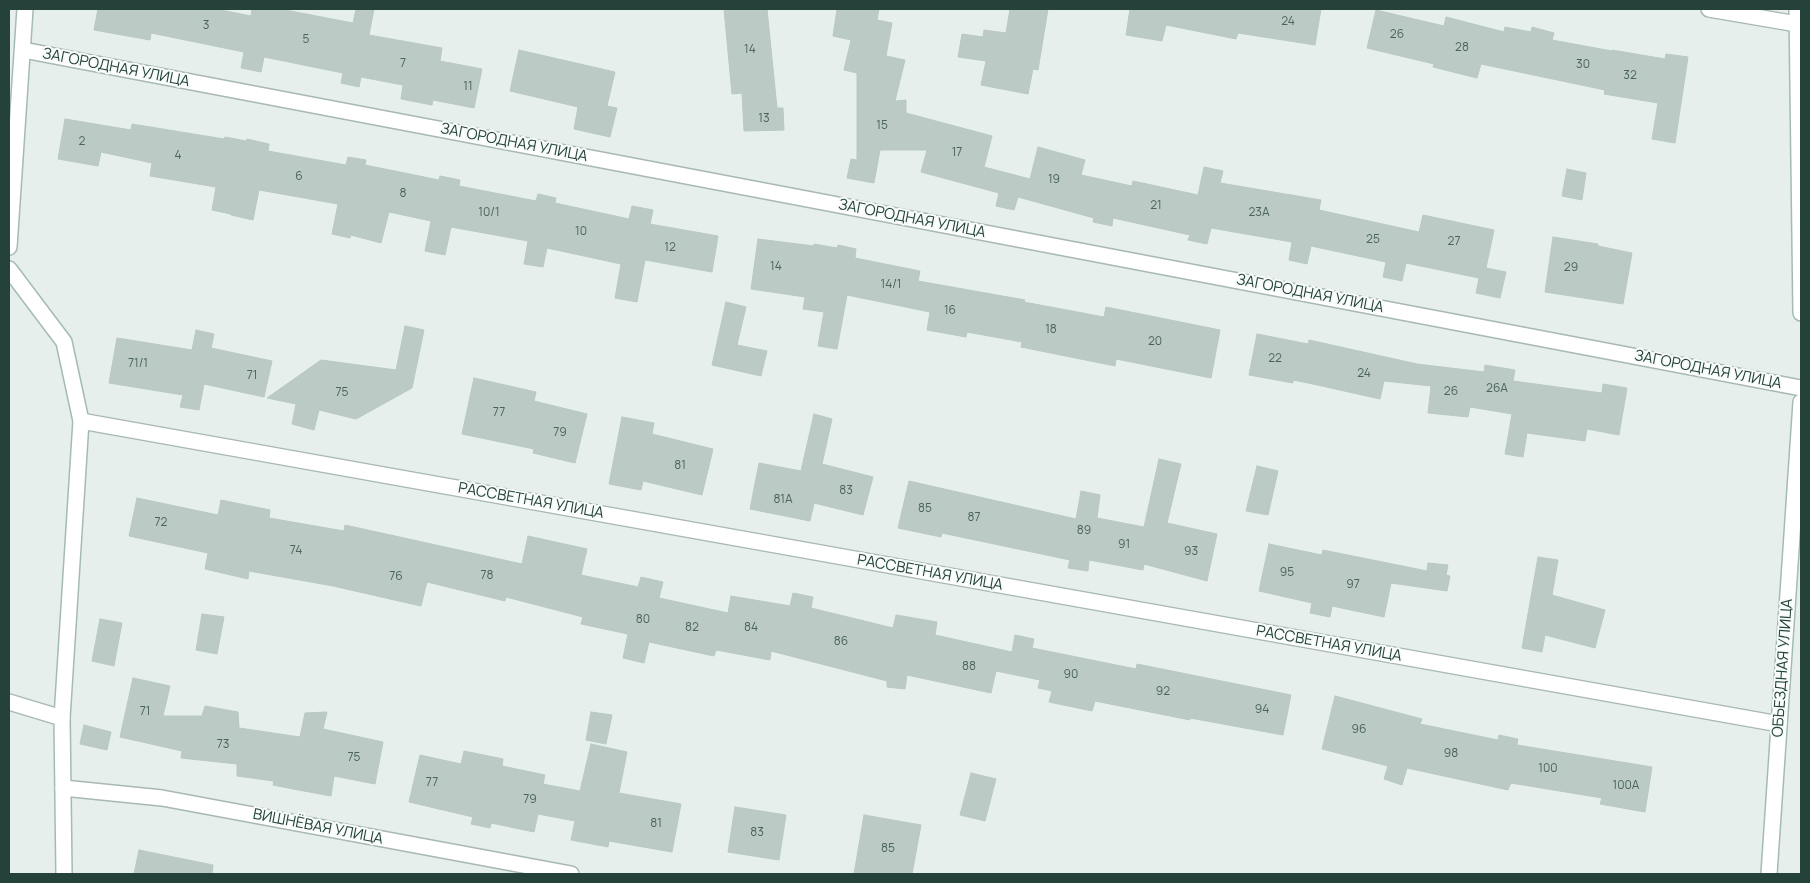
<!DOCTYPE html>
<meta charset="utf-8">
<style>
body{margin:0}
#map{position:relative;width:1810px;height:883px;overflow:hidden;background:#e6efeb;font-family:Manrope,sans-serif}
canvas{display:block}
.frame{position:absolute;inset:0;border:10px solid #24423a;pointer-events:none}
</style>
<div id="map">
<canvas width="1810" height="883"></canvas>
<div class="frame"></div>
</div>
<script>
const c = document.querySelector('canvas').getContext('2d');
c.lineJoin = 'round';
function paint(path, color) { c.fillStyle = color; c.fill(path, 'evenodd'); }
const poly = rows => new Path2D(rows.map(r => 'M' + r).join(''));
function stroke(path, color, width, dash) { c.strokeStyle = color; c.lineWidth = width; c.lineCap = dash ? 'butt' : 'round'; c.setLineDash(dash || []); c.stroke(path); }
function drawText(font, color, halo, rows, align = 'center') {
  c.font = font + ' Manrope,sans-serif'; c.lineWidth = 4; c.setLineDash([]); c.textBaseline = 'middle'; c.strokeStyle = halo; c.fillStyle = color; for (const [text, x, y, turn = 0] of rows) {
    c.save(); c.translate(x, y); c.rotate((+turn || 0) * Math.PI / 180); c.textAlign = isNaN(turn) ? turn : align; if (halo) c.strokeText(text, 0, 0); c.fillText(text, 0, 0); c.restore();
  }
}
const building = poly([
 [98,9,216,9,251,16,252,9,280,9,353,23,356,9,374,9,369,35,442,48,440,61,482,69,474,108,433,100,432,105,401,99,403,85,361,77,359,87,341,83,343,73,264,57,261,72,241,68,244,52,151,33,150,40,94,30,98,9],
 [724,9,767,9,777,108,783,108,784,130,744,131,742,93,732,94,724,9],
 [837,9,879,9,877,20,892,23,886,56,905,60,895,101,906,100,906,113,992,136,984,167,1030,179,1038,147,1085,160,1081,175,1132,186,1133,181,1198,195,1204,167,1223,171,1220,183,1321,200,1319,210,1419,232,1423,215,1494,230,1486,268,1506,272,1500,298,1476,293,1479,278,1406,263,1402,281,1383,277,1386,262,1311,246,1307,264,1289,260,1292,242,1211,228,1207,244,1188,240,1190,235,1113,218,1112,226,1093,222,1094,218,1018,197,1014,210,996,206,999,193,921,172,927,150,880,150,874,183,847,178,851,159,857,160,857,73,844,70,851,40,833,36,837,9],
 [1010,9,1048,9,1038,70,1033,69,1028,94,981,85,986,61,958,57,962,34,983,37,984,30,1006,33,1010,9],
 [1130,9,1321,9,1315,45,1238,33,1236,39,1166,25,1162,41,1126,35,1130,9],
 [1376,10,1444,26,1446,17,1504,32,1505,27,1531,32,1532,27,1554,33,1552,40,1612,51,1612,50,1665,59,1666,54,1688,57,1675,143,1652,139,1658,103,1604,94,1605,90,1481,64,1477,78,1433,67,1434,64,1367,48,1376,10],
 [519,50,615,72,607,106,617,108,610,137,574,129,578,107,510,91,519,50],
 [65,119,131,130,132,124,224,139,225,137,246,141,247,139,269,144,268,151,346,165,348,157,366,160,365,165,439,180,440,176,460,180,459,186,536,201,538,194,556,198,555,203,629,219,632,206,653,210,650,224,718,236,712,272,645,260,637,302,615,298,621,264,547,248,543,267,524,264,528,241,451,227,445,255,425,251,431,221,389,212,381,243,351,235,350,238,332,234,338,204,259,190,253,220,231,215,231,214,212,210,216,187,150,176,152,163,101,152,98,166,58,159,65,119],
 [1567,169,1586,173,1582,200,1562,196,1567,169],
 [1553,237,1598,244,1598,246,1632,253,1623,304,1545,292,1553,237],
 [758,239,814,246,814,244,837,248,838,245,856,249,855,258,920,271,918,281,1025,300,1024,302,1104,317,1106,307,1220,330,1211,378,1116,359,1115,366,1021,347,1022,342,967,332,966,337,927,330,930,312,847,295,837,349,818,346,824,312,803,309,805,297,751,289,758,239],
 [726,302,746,307,737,345,767,351,761,376,712,365,726,302],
 [405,326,424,330,412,388,356,419,319,410,314,430,292,424,296,404,267,398,321,360,396,370,405,326],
 [196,330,214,334,211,348,272,361,264,397,204,384,199,410,180,407,183,395,109,383,117,338,192,350,196,330],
 [1257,334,1308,344,1309,340,1417,364,1484,372,1485,365,1515,370,1513,381,1602,393,1603,384,1627,388,1619,435,1587,429,1585,441,1527,433,1523,457,1505,454,1512,414,1470,407,1468,417,1428,413,1431,386,1384,381,1380,399,1313,384,1293,380,1293,383,1249,375,1257,334],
 [474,378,536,392,534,401,587,414,575,463,533,453,534,449,462,434,474,378],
 [814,414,832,419,822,464,873,477,863,515,814,503,810,521,750,509,759,463,801,471,814,414],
 [622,417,654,423,652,434,713,449,702,495,643,481,641,490,609,484,622,417],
 [1159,459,1181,464,1167,523,1217,534,1207,581,1144,564,1143,570,1089,560,1088,571,1068,568,1070,560,942,533,941,537,898,528,909,481,1076,519,1081,491,1100,495,1097,518,1144,527,1159,459],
 [1257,466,1278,471,1268,515,1246,511,1257,466],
 [137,498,218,515,221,500,270,510,269,518,344,531,345,525,522,564,528,536,587,549,581,575,638,587,641,577,663,582,659,598,728,613,731,596,790,606,793,593,813,597,811,608,893,628,896,615,937,622,935,635,1012,652,1015,635,1034,639,1032,648,1136,669,1137,664,1291,695,1283,735,1190,718,1190,720,1095,701,1092,711,1049,702,1052,691,1038,688,1040,680,996,671,991,693,907,675,905,689,887,687,887,681,771,651,770,660,716,650,714,656,649,642,644,663,623,658,628,634,581,624,583,617,506,597,505,601,427,582,421,606,333,586,249,571,248,579,205,569,208,553,129,536,137,498],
 [1269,544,1322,555,1323,550,1427,571,1428,563,1448,565,1446,575,1450,576,1447,591,1391,583,1384,617,1332,606,1330,617,1310,613,1312,603,1259,591,1269,544],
 [1538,557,1558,560,1552,595,1605,610,1595,648,1545,635,1542,652,1522,648,1538,557],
 [202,614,224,617,217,654,196,650,202,614],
 [100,619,122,623,114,666,92,661,100,619],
 [133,678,170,686,163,716,202,716,205,706,238,712,239,728,300,737,305,713,327,712,323,729,383,742,375,784,334,776,331,796,293,789,273,785,274,781,237,776,237,764,181,758,182,751,120,737,133,678],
 [1335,696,1422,719,1420,724,1498,740,1499,735,1518,739,1517,745,1652,767,1645,812,1600,804,1602,798,1511,783,1508,790,1407,768,1402,785,1384,779,1388,766,1322,749,1335,696],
 [591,712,612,715,606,744,586,740,591,712],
 [84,725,111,732,107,750,80,744,84,725],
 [591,744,627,752,619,793,681,804,672,852,609,841,608,847,571,840,575,821,538,814,534,832,491,823,490,828,471,824,473,817,409,802,420,755,461,764,464,751,503,759,502,766,545,775,543,784,580,791,591,744],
 [971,773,996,779,985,821,960,815,971,773],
 [735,807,786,815,779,860,728,852,735,807],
 [864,815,921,825,912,874,854,874,864,815],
 [139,850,213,865,212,874,134,874,139,850]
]);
const street = poly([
 [1709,9,1797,24],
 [23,50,1801,388],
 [81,421,1779,724],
 [9,702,62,718],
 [63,788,162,798,571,874]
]);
const secondary = poly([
 [1797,9,1801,313],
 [9,247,25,9],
 [9,269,64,342,81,421,62,718,64,874],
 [1769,874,1801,402]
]);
const numberNames = [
 ["24",1288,22],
 ["3",206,26],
 ["26",1397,35],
 ["5",306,40],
 ["28",1462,48],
 ["14",750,50],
 ["7",403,64],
 ["30",1583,65],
 ["32",1630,76],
 ["11",468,87],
 ["13",764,119],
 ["15",882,126],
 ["2",82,142],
 ["17",957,153],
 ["4",178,156],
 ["6",299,177],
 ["19",1054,180],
 ["8",403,194],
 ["21",1156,206],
 ["10/1",489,213],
 ["23А",1259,213],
 ["10",581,232],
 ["25",1373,240],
 ["27",1454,242],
 ["12",670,248],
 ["14",776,267],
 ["29",1571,268],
 ["14/1",891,285],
 ["16",950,311],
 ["18",1051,330],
 ["20",1155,342],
 ["22",1275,359],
 ["71/1",138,364],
 ["24",1364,374],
 ["71",252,376],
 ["26А",1497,389],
 ["26",1451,392],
 ["75",342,393],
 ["77",499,413],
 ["79",560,433],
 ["81",680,466],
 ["83",846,491],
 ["81А",783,500],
 ["85",925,509],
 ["87",974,518],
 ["72",161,523],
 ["89",1084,531],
 ["91",1124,545],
 ["74",296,551],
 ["93",1191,552],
 ["95",1287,573],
 ["78",487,576],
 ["76",396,577],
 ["97",1353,585],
 ["80",643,620],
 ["82",692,628],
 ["84",751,628],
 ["86",841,642],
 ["88",969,667],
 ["90",1071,675],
 ["92",1163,692],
 ["94",1262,710],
 ["71",145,712],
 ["96",1359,730],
 ["73",223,745],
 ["98",1451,754],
 ["75",354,758],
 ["100",1548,769],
 ["77",432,783],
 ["100А",1626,786],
 ["79",530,800],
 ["81",656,824],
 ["83",757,833],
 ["85",888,849]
];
const streetNames = [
 ["ЗАГОРОДНАЯ УЛИЦА",116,68,11],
 ["ЗАГОРОДНАЯ УЛИЦА",514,143,11],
 ["ЗАГОРОДНАЯ УЛИЦА",912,219,11],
 ["ЗАГОРОДНАЯ УЛИЦА",1310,294,11],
 ["ЗАГОРОДНАЯ УЛИЦА",1708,370,11],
 ["РАССВЕТНАЯ УЛИЦА",531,501,10],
 ["РАССВЕТНАЯ УЛИЦА",930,573,10],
 ["РАССВЕТНАЯ УЛИЦА",1329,644,10],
 ["ОБЪЕЗДНАЯ УЛИЦА",1783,668,-86],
 ["ВИШНЁВАЯ УЛИЦА",318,827,11]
];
paint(building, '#bbcac4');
stroke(building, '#b8c9c2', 1);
stroke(street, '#a8b8b2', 18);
stroke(secondary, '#a4bbb3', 18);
stroke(street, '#fff', 15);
stroke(secondary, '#fff', 15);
drawText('12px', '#4a645c', null, numberNames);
drawText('15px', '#24423a', '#f7fbf9', streetNames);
</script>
